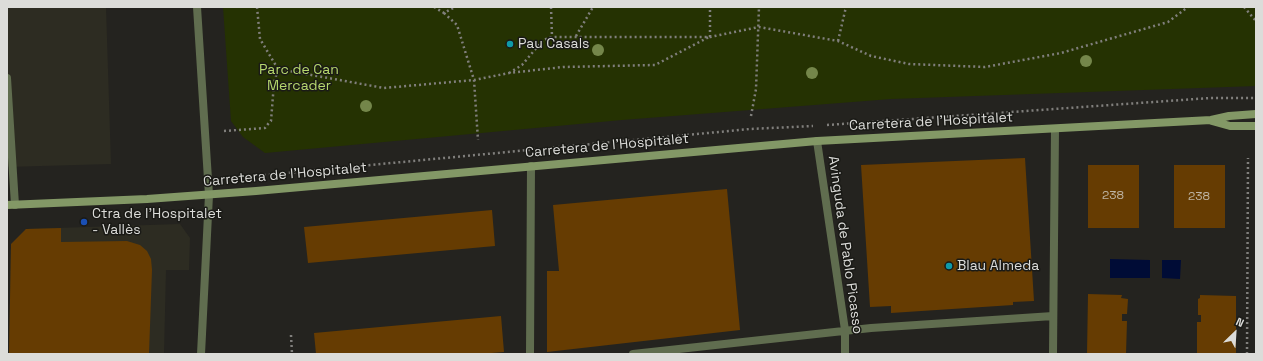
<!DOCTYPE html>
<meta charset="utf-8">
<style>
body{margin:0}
#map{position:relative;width:1263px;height:361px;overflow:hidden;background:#24231f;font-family:"Space Grotesk",sans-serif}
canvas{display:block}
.frame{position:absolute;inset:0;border:8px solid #dcdcd9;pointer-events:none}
.north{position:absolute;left:1215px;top:313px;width:40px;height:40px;-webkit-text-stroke:3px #1a1a16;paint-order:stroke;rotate:25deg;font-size:11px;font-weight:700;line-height:16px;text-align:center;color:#dcdcd9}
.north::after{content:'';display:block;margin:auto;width:14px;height:18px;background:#dcdcd9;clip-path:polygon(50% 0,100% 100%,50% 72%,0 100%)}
</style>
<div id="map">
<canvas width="1263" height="361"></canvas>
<div class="frame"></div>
<div class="north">N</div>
</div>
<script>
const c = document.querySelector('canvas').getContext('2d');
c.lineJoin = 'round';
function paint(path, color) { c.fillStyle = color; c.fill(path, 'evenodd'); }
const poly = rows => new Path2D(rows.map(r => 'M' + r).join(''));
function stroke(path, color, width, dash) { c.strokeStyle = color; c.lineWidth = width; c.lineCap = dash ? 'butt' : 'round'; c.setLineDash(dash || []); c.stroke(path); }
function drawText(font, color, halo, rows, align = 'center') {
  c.font = font + ' "Space Grotesk",sans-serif'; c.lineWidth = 3; c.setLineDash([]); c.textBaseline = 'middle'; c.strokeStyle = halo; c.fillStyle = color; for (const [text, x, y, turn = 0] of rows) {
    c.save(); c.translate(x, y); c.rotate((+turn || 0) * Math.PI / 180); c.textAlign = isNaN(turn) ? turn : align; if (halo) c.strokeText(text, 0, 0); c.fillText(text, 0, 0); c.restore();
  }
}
const built = poly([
 [7,7,106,7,111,164,7,167],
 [180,224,190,238,189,270,166,270,164,354,9,354,11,244,26,229]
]);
const green = poly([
 [223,7,1256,7,1256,86,891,99,622,120,265,153,243,137,231,121]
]);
const water = poly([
 [1110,259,1150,260,1150,278,1110,278],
 [1162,260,1181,260,1180,279,1162,278]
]);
const building = poly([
 [1025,158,1034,301,1013,302,1013,305,891,313,891,306,870,307,861,165],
 [1088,165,1139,165,1139,228,1088,228],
 [1174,165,1225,165,1225,228,1174,228],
 [727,189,740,330,547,352,547,271,559,271,553,205],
 [492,210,495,246,308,263,304,227],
 [61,228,61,242,127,241,140,245,147,251,151,259,152,270,149,354,9,354,11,244,26,229],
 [1088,294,1122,295,1121,298,1128,299,1127,314,1122,314,1122,321,1127,321,1126,354,1087,354],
 [1200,295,1236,296,1236,354,1197,354,1197,322,1201,322,1201,315,1198,315,1198,299,1200,298],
 [501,316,504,352,479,354,316,354,314,333]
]);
const path = poly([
 [257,7,260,39,278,69,384,88,474,80,509,73,563,67,655,65,709,37],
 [434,7,444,13,455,7],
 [551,7,552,37],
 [1244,7,1256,21],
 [444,13,457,25,474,80,478,140],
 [576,36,593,7],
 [710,37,710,7],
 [838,41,846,7],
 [509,73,522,65,543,40,552,37,710,37,759,27,838,41,871,56,909,64,985,67,1061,53,1168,22,1188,7],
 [751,116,756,89,759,7],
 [827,125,1210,98,1256,98],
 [224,131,265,128,268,124,271,121,274,83,278,69],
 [244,177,750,129,813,126],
 [291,335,292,354],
 [1247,354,1248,158]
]);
const minor = poly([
 [197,7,209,195,201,354],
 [7,78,15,205],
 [817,141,845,330,845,354],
 [530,354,531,166],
 [633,354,871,328,1053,316],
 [1053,354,1055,129]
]);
const secondary = poly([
 [1212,121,1230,126,1256,126],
 [7,205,147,199,256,191,817,141,1211,120,1229,116,1256,114]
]);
const trees = [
 [598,50],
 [1086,61],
 [812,73],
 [366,106]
];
const markers = [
 [510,44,4,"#0f9aa8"],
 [84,222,4,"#1a4fb4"],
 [949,266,4,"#0f9aa8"]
];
const numberNames = [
 ["238",1113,196],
 ["238",1199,197]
];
const poiNames = [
 ["Pau Casals",518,44],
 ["Ctra de l'Hospitalet",92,214],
 ["- Vallès",92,230],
 ["Blau Almeda",957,266]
];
const parkNames = [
 ["Parc de Can",299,70],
 ["Mercader",299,86]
];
const streetNames = [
 ["Carretera de l'Hospitalet",931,122,-3],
 ["Carretera de l'Hospitalet",607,146,-5],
 ["Carretera de l'Hospitalet",285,175,-5],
 ["Avinguda de Pablo Picasso",845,245,82]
];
paint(built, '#2d2c22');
paint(green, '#253202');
paint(water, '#000c36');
paint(building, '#663c02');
stroke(path, '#807f7c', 2.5, [2, 3]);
stroke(minor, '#606d4f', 8);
stroke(secondary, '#839866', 8);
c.fillStyle = '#74864a';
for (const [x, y] of trees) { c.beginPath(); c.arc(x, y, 6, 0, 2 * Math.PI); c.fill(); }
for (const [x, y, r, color] of markers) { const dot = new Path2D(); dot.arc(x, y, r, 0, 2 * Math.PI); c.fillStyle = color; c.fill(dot); stroke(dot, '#1a1a16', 1.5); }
drawText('12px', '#beb4a3', null, numberNames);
drawText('14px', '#dcdcd9', '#1a1a16', poiNames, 'left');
drawText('14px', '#b6d76d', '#1a1a16', parkNames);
drawText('14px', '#dcdcd9', '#1a1a16', streetNames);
</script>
